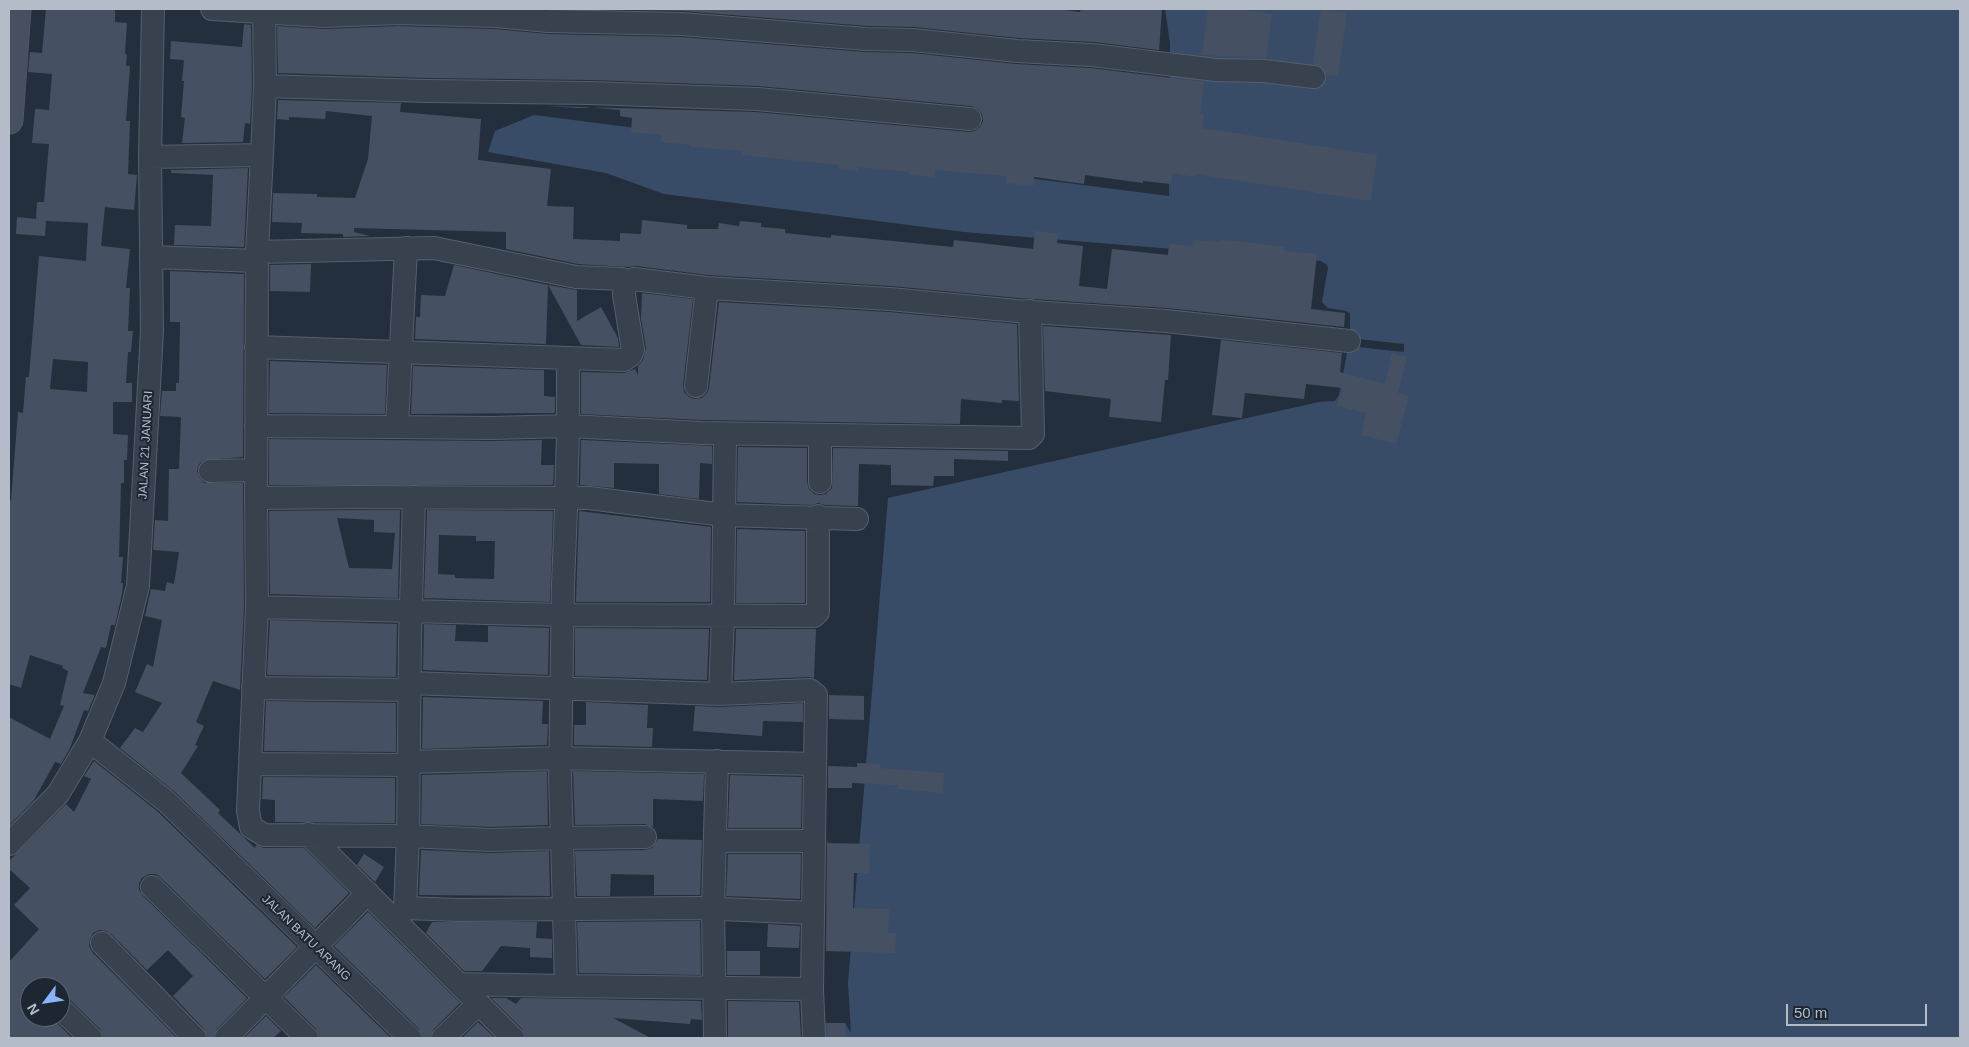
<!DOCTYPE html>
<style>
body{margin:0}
#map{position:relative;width:1969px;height:1047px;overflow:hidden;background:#242f3e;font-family:Helvetica,sans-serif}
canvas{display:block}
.frame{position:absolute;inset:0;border:10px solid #b4bcc9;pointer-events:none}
.north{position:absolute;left:20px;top:977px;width:50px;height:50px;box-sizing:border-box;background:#1d2633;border:1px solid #59626f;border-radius:50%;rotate:239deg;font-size:14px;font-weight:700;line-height:20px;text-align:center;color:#b4bcc9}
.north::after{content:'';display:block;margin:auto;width:18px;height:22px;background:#8ab4f8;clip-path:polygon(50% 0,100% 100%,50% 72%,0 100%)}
.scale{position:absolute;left:1786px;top:1004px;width:141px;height:22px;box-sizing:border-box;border:2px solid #b4bcc9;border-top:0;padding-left:6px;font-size:15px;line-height:18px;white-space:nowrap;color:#b4bcc9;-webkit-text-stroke:4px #1d2633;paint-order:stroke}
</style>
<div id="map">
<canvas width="1969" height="1047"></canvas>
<div class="frame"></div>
<div class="north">N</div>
<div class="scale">50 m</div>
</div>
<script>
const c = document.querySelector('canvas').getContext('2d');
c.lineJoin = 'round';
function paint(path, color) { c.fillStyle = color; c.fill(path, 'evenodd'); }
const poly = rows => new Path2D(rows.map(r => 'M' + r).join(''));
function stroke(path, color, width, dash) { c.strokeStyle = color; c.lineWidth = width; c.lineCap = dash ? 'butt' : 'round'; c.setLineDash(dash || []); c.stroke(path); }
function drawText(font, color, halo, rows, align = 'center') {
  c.font = font + ' Helvetica,sans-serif'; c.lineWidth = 4; c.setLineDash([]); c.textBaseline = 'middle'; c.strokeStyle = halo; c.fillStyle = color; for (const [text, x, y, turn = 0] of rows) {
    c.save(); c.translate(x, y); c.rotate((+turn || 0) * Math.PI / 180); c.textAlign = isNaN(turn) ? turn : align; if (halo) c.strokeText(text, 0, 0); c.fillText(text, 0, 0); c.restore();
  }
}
const water = poly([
 [1165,9,1960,9,1960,1038,818,1038,824,1023,845,1023,851,1033,848,983,888,498,1319,402,1335,401,1339,395,1350,338,1350,313,1346,311,1328,308,1322,302,1328,268,1327,265,1321,261,964,232,664,194,606,173,488,152,495,131,534,115,1169,196,1170,43]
]);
const pier = poly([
 [1350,338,1404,344,1404,352,1348,346]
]);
const building = poly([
 [46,9,115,9,115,22,127,23,125,54,127,54,126,66,130,66,126,121,130,121,128,174,137,175,134,210,105,207,101,246,130,249,126,288,130,288,128,331,133,331,131,352,128,352,126,383,132,383,132,402,113,402,113,434,128,435,127,460,124,460,124,483,121,483,119,557,123,557,121,583,123,583,122,594,115,625,111,625,106,648,101,647,83,693,94,695,94,697,88,711,84,710,70,748,61,764,55,762,34,800,9,826,9,717,50,739,64,706,60,705,68,671,62,668,63,666,30,655,21,688,9,684,9,510,10,500,11,501,18,412,23,413,26,377,29,377,39,256,86,261,88,223,46,221,45,236,16,234,17,217,36,219,37,202,44,202,49,144,32,143,35,109,49,110,52,74,28,72,30,52,42,53],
 [53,359,88,362,87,392,50,389],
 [587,9,1057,9,1080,12,1081,9,1162,9,1159,50,1094,42,1018,38,914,27,867,26,683,11],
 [1208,9,1238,9,1272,14,1266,58,1202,55],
 [1321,9,1347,13,1338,76,1327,75,1322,67,1313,64],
 [244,24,251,25,252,86,250,124,245,123,243,142,182,143,185,118,181,117,184,81,182,81,184,60,170,59,171,41,242,47],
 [277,26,325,29,399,26,494,29,548,34,681,37,865,52,912,53,1016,64,1091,68,1204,82,1200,113,1204,114,1202,128,1377,155,1371,201,1196,174,1195,177,1172,173,1171,184,1143,181,1143,183,1085,175,1084,184,1034,177,1033,186,1006,183,1006,176,935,170,935,177,909,175,910,172,858,167,858,171,839,169,839,165,742,155,743,151,691,147,691,145,661,142,662,135,631,132,632,118,620,116,620,110,588,107,588,108,577,108,547,106,756,112,969,132,975,131,980,127,983,121,982,114,978,109,971,106,758,86,590,80,427,78,278,73],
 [278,100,401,103,400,112,481,119,478,160,551,169,547,206,574,207,573,239,620,241,620,233,641,234,642,220,687,225,687,229,718,229,719,223,739,226,740,221,761,223,761,227,785,229,785,233,831,238,831,235,853,237,953,247,954,240,1033,249,1035,231,1058,234,1057,243,1083,246,1079,286,1107,289,1112,249,1168,255,1169,244,1192,246,1193,240,1220,242,1221,240,1237,241,1284,247,1284,251,1317,254,1311,309,1345,313,1344,327,1167,308,1018,298,891,286,708,275,636,266,629,267,578,264,506,249,506,232,354,228,354,232,370,236,343,237,343,234,301,233,302,223,272,222,273,193,317,194,317,197,355,198,368,159,372,116,326,111,325,119,289,117,289,120,277,119],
 [248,168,244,247,174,245,175,225,211,226,213,175,171,173,171,170],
 [311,264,310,292,270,291,270,265],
 [454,265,548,285,546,344,415,339,416,317,420,317,421,295,445,296],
 [170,271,244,274,243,457,204,460,199,464,197,471,199,477,204,483,243,483,244,607,240,690,213,681,196,722,204,726,195,745,198,746,181,773,220,810,218,813,255,848,256,845,264,848,304,848,349,893,315,928,175,792,120,748,135,728,143,732,162,703,135,692,147,664,153,667,162,620,145,616,151,589,165,591,167,582,174,584,179,552,153,550,155,520,168,521,169,469,179,469,181,417,160,416,162,391,176,391,176,383,179,383,180,322,170,322],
 [548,285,577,290,577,321,601,307,618,338,619,347,581,345],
 [642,293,693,299,683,385,684,392,689,397,694,399,702,398,707,393,709,388,719,302,889,312,1017,324,1019,401,1002,400,1002,403,961,399,960,424,702,420,581,414,581,372,624,373,635,369,638,375,638,366,643,360,646,348,641,318],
 [1043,326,1171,335,1168,380,1165,380,1161,422,1109,417,1111,399,1045,391],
 [1221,340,1342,353,1340,372,1385,384,1392,353,1407,357,1398,393,1409,396,1396,444,1361,435,1366,413,1337,406,1342,388,1306,384,1304,399,1245,393,1242,418,1212,415],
 [270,361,387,365,385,414,269,413],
 [413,366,544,370,544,396,555,397,555,413,411,414],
 [269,439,491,441,542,440,541,465,554,465,553,485,269,485],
 [581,440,712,446,712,464,700,463,699,499,659,494,659,464,614,463,614,488,580,485],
 [738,447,807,448,807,482,809,489,814,494,820,495,826,494,832,488,833,448,1008,451,1008,461,954,459,954,476,934,476,933,486,891,485,891,465,859,464,858,506,825,505,818,503,812,505,737,502],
 [356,510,400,510,398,598,270,594,269,511],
 [337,518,374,520,374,532,395,533,392,569,349,568],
 [427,510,553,511,550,602,424,598],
 [439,535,476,536,476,541,495,541,494,579,455,578,455,575,438,574],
 [579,511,711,527,710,602,576,602],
 [737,529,805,531,805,603,736,603],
 [270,620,397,624,396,677,267,675],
 [424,624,456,625,455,641,488,642,488,626,549,628,548,675,423,670],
 [575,628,709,629,707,680,575,676],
 [736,629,816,629,814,678,809,677,734,680],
 [829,695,864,696,864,720,829,719],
 [423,697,543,701,542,724,548,724,547,745,422,749],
 [266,701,396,703,396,752,264,751],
 [586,702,648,705,647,728,653,728,652,747,574,745,574,725,586,725],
 [803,703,803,722,763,721,762,736,693,731,695,706,721,707],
 [94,761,157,811,297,947,265,979,161,878,156,874,149,874,142,878,139,883,139,890,143,896,247,998,217,1029,213,1038,208,1038,204,1029,173,996,193,976,168,950,147,970,111,934,106,931,99,930,93,933,90,939,89,946,92,952,177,1038,104,1038,100,1029,69,999,60,995,60,987,30,987,30,1017,51,1017,72,1038,9,1038,9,962,39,929,14,905,30,888,9,869,9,861,66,804,74,812,91,779,84,776],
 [857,763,880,764,880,768,944,773,943,793,898,789,898,785,852,783,852,788,828,788,828,766,857,767],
 [547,771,548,825,490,827,421,824,422,775],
 [573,771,704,774,703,801,653,799,653,827,645,824,575,825],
 [730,775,802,777,801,828,728,828],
 [263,777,395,778,395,823,275,822,275,800,262,799],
 [658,839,702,840,700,895,654,895,654,875,611,874,610,896,577,896,575,851,645,850,652,848],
 [827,840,828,843,870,844,869,873,854,873,853,908,889,909,888,933,896,933,895,953,826,951],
 [421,850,490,853,549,851,550,896,419,895],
 [364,854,384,867,375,882,357,865],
 [728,854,801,854,800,899,726,896],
 [368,912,460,1003,434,1029,430,1038,423,1038,419,1029,334,946],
 [700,921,701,975,579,973,577,922],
 [432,922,537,922,536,938,552,939,552,958,530,957,530,948,501,946,482,971,464,971,426,933],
 [768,924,800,926,799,948,767,947],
 [727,951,760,951,760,975,727,975],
 [316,965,391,1038,320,1038,316,1029,284,997],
 [491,998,506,998,516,1004,521,998,701,1001,702,1020,691,1019,690,1024,613,1018,651,1038,526,1038,522,1029],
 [728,1001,799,1002,801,1038,728,1038],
 [266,1016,281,1031,273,1038,244,1038],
 [478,1022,495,1038,462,1038],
 [827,1023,845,1023,846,1038,827,1038]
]);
const street = poly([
 [212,9,324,16,399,13,495,16,548,21,682,24,866,39,913,40,1017,51,1092,55,1216,70,1264,71,1314,77],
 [264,13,265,86,427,91,590,93,757,99,970,119],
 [262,155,265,86],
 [150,157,262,155,257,252,434,248,576,277,622,279,629,281],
 [406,248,397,427,491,428,568,426,702,433,1029,438,1033,434,1030,311],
 [151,257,257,261],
 [256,347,568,358],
 [696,386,707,288],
 [256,426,397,427],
 [210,471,256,470],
 [820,482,820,435],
 [414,497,410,640,408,836,405,908,460,910,698,908,813,913],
 [256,498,257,252],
 [857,519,724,515,589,498,566,498,356,497,256,498,257,607,248,811,251,827,264,835,408,836,490,840,562,838,560,779,563,585,566,509,566,498,568,435,568,358,624,360,631,355,633,350,624,295,625,285,634,279,707,288,890,299,1017,311,1166,321,1349,341],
 [257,607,564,615,814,616,818,612,818,516],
 [409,683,720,694,723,616,725,434],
 [253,688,409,690],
 [720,694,810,690,816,695,812,989,814,1038],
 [90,741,166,801,410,1038],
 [409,762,560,758,815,764],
 [251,764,409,765],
 [308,834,513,1038],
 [645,837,562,838,566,986,812,989],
 [715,841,813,841],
 [9,844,58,794,90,741,114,683,138,586,152,331,150,157,153,9],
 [152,887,307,1038],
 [102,943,195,1038],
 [459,984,566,986],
 [60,1008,91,1038],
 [226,1038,368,893],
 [443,1038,478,1004],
 [715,1038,713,909,717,761]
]);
const secondary = poly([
 [9,120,17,9]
]);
const streetNames = [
 ["JALAN 21 JANUARI",146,445,-87],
 ["JALAN BATU ARANG",306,938,44]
];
paint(water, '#394c67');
paint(pier, '#242f3e');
paint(building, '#455162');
stroke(street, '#565f6c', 24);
stroke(secondary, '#565f6c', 29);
stroke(street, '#38414e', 22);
stroke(secondary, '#465061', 28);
drawText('12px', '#b4bcc9', '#1d2633', streetNames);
</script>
